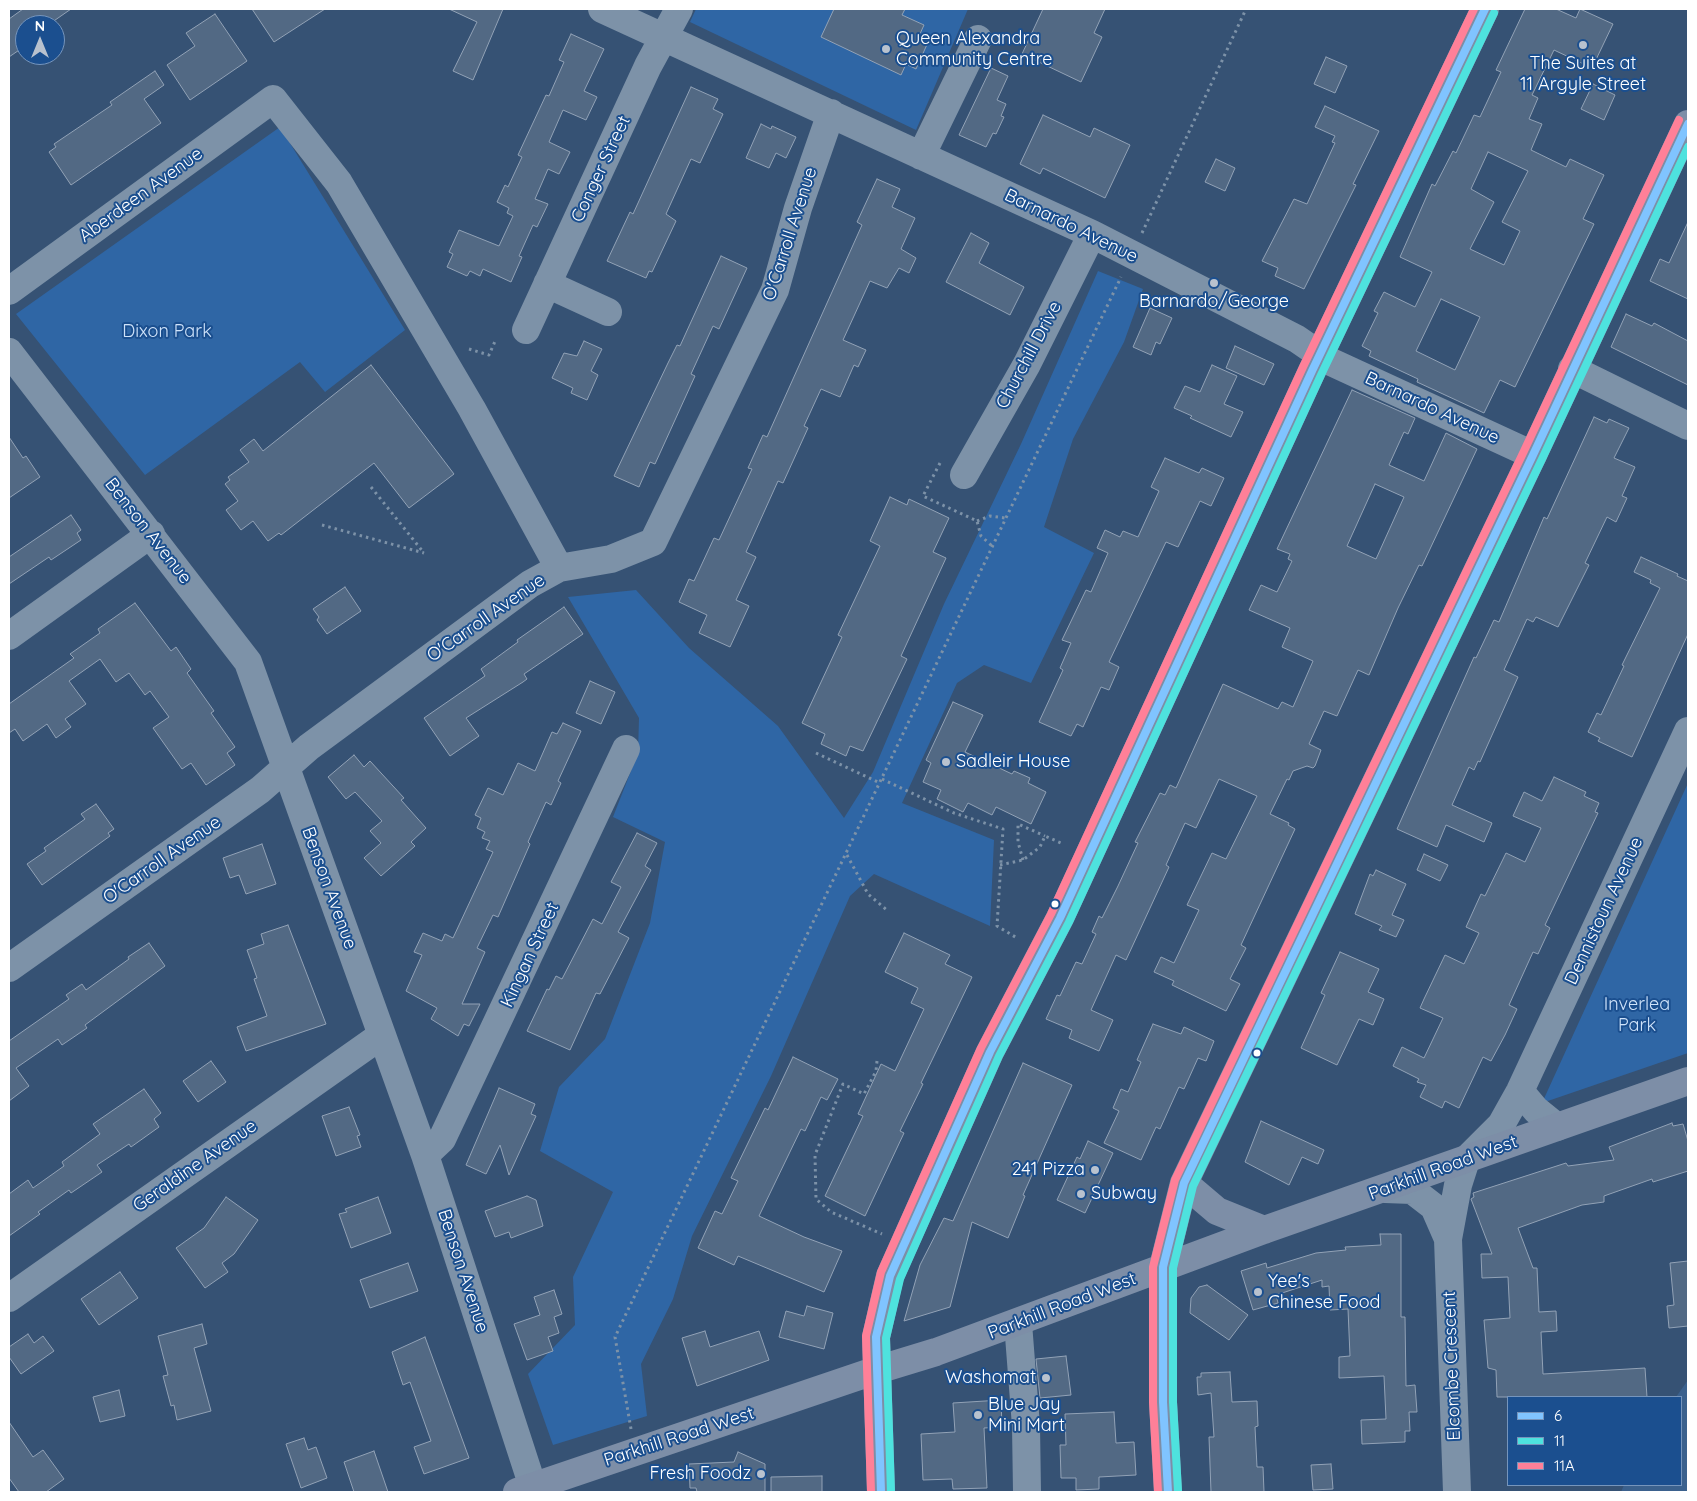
<!DOCTYPE html>
<style>
body{margin:0}
#map{position:relative;width:1697px;height:1501px;overflow:hidden;background:#365274;font-family:Quicksand,sans-serif}
canvas{display:block}
.frame{position:absolute;inset:0;border:10px solid #fff;pointer-events:none}
.legend{position:absolute;left:1507px;top:1396px;width:175px;height:90px;box-sizing:border-box;background:#1b4f8f;border:1px solid #7695bc;margin:0;padding:6px 9px;list-style:none;font-size:15px;color:#fff}
.legend li{display:flex;align-items:center;gap:10px;height:25px}
.legend b{width:25px;border:1px solid #7695bc}
.north{position:absolute;left:15px;top:15px;width:50px;height:50px;box-sizing:border-box;background:#1b4f8f;border:1px solid #7695bc;border-radius:50%;rotate:0deg;font-size:14px;font-weight:700;line-height:20px;text-align:center;color:#fff}
.north::after{content:'';display:block;margin:auto;width:18px;height:22px;background:#b9c2ce;clip-path:polygon(50% 0,100% 100%,50% 72%,0 100%)}
</style>
<div id="map">
<canvas width="1697" height="1501"></canvas>
<div class="frame"></div>
<ul class="legend">
<li><b style="height:6px;background:#80c4ff"></b>6</li>
<li><b style="height:6px;background:#4ee2de"></b>11</li>
<li><b style="height:6px;background:#ff8098"></b>11A</li>
</ul>
<div class="north">N</div>
</div>
<script>
const c = document.querySelector('canvas').getContext('2d');
c.lineJoin = 'round';
function paint(path, color) { c.fillStyle = color; c.fill(path, 'evenodd'); }
const poly = rows => new Path2D(rows.map(r => 'M' + r).join(''));
function stroke(path, color, width, dash) { c.strokeStyle = color; c.lineWidth = width; c.lineCap = dash ? 'butt' : 'round'; c.setLineDash(dash || []); c.stroke(path); }
function drawText(font, color, halo, rows, align = 'center') {
  c.font = font + ' Quicksand,sans-serif'; c.lineWidth = 4; c.setLineDash([]); c.textBaseline = 'middle'; c.strokeStyle = halo; c.fillStyle = color; for (const [text, x, y, turn = 0] of rows) {
    c.save(); c.translate(x, y); c.rotate((+turn || 0) * Math.PI / 180); c.textAlign = isNaN(turn) ? turn : align; if (halo) c.strokeText(text, 0, 0); c.fillText(text, 0, 0); c.restore();
  }
}
const green = poly([
 [696,9,968,9,916,130,690,22],
 [280,127,405,330,325,392,300,362,145,475,16,314],
 [1098,271,1143,289,1124,342,1073,439,1044,527,1094,553,1031,683,984,665,957,683,902,803,994,840,990,926,874,874,850,896,771,1076,692,1236,673,1299,641,1364,647,1416,553,1445,528,1374,575,1325,573,1277,613,1192,540,1151,559,1087,605,1039,650,923,665,842,613,817,638,753,639,718,568,597,636,590,689,648,778,726,844,818,873,772,944,604,1021,444],
 [1688,783,1688,1053,1542,1103]
]);
const water = poly([
 [1688,1380,1688,1492,1621,1492,1624,1485,1681,1485,1681,1397,1676,1397]
]);
const building = poly([
 [23,9,71,9,48,25,25,25,25,46,9,57,9,19,23,9],
 [252,9,325,9,274,42,252,9],
 [449,9,503,9,473,80,453,71,477,22,449,9],
 [834,9,905,9,902,15,924,25,919,36,929,40,916,69,906,64,901,75,821,37,834,9],
 [1043,9,1105,9,1094,33,1102,37,1081,82,1022,54,1043,9],
 [1525,9,1556,9,1576,18,1580,9,1613,24,1592,68,1554,50,1532,95,1538,98,1529,119,1542,124,1531,150,1566,167,1570,159,1604,175,1583,219,1594,224,1515,387,1500,380,1484,413,1417,382,1418,379,1369,356,1371,351,1362,346,1378,313,1374,311,1384,292,1415,307,1432,272,1400,257,1432,184,1435,186,1453,151,1456,153,1474,115,1480,117,1501,72,1496,70,1525,9],
 [1488,152,1528,171,1502,222,1520,231,1504,265,1470,249,1494,202,1471,189,1488,152],
 [1441,299,1480,317,1455,370,1416,351,1441,299],
 [215,14,247,61,190,100,167,65,195,46,186,33,215,14],
 [571,34,604,49,584,91,597,97,586,120,563,110,549,142,570,152,559,174,548,169,535,199,548,204,537,227,533,225,519,256,522,257,511,282,483,269,480,276,470,271,467,276,447,267,453,254,449,252,459,230,499,246,513,216,507,213,509,208,497,202,505,185,508,187,522,157,518,155,546,95,549,96,564,62,559,60,571,34],
 [1326,57,1347,66,1335,93,1314,84,1326,57],
 [991,68,1008,76,997,100,1006,104,1001,116,1004,117,996,134,993,133,986,147,959,135,991,68],
 [155,71,164,85,144,99,161,123,71,185,49,152,56,147,54,144,112,105,110,102,155,71],
 [1593,84,1615,95,1604,120,1581,109,1593,84],
 [691,87,718,99,713,109,723,114,700,163,691,159,666,214,676,221,652,272,649,271,646,278,607,261,630,212,633,214,691,87],
 [1325,106,1379,131,1353,184,1356,185,1304,289,1275,276,1278,268,1262,261,1294,199,1307,204,1335,143,1332,142,1335,136,1315,127,1325,106],
 [1043,115,1090,137,1094,128,1130,145,1105,198,1045,169,1043,168,1040,174,1020,164,1043,115],
 [761,124,771,129,772,126,796,137,786,158,776,153,769,168,746,158,761,124],
 [1216,159,1235,168,1225,191,1205,182,1216,159],
 [877,179,900,189,892,207,915,218,901,249,916,258,909,273,899,268,887,288,870,281,843,340,866,350,858,367,854,365,840,397,821,389,804,426,808,428,783,483,778,481,746,552,756,557,736,600,749,606,730,647,699,633,707,615,679,602,689,579,694,581,714,538,719,540,752,469,748,468,763,435,767,437,862,225,857,222,877,179],
 [1688,222,1688,299,1650,281,1660,259,1669,263,1688,222],
 [971,233,989,243,979,263,1024,287,1010,315,946,282,971,233],
 [721,256,747,268,719,329,713,326,691,374,695,376,655,464,650,462,639,487,614,476,668,363,677,345,680,346,721,256],
 [1150,308,1172,318,1160,344,1156,342,1151,355,1133,347,1150,308],
 [1626,314,1652,326,1654,323,1688,341,1688,385,1611,347,1626,314],
 [584,341,602,349,591,371,598,375,587,400,571,393,573,388,552,378,564,353,577,356,584,341],
 [1235,346,1274,364,1264,385,1226,368,1235,346],
 [371,365,454,474,409,508,374,463,281,535,279,533,268,541,253,521,241,530,226,510,238,501,225,484,230,480,228,477,249,462,240,450,254,439,263,451,371,365],
 [1212,365,1237,376,1224,404,1243,412,1231,437,1190,418,1192,416,1174,408,1185,386,1200,392,1212,365],
 [1352,390,1415,418,1408,434,1404,432,1389,465,1424,481,1446,433,1477,449,1422,566,1419,565,1398,608,1369,675,1358,670,1337,716,1324,711,1309,744,1321,750,1315,766,1313,768,1307,766,1293,771,1289,780,1287,779,1270,814,1289,823,1288,825,1295,829,1241,945,1246,948,1230,979,1240,984,1226,1011,1172,985,1174,981,1154,972,1161,957,1174,963,1199,910,1187,905,1212,853,1226,859,1257,796,1219,779,1196,828,1185,823,1166,865,1169,867,1126,960,1116,955,1091,1010,1113,1020,1099,1051,1069,1038,1072,1030,1046,1019,1057,995,1060,996,1076,962,1082,964,1096,934,1092,932,1099,916,1102,918,1118,886,1138,843,1135,842,1160,793,1165,795,1170,785,1176,788,1223,684,1278,709,1282,702,1293,707,1313,661,1282,647,1290,628,1249,610,1261,585,1277,592,1292,561,1288,559,1290,554,1277,549,1352,390],
 [1375,484,1404,497,1376,559,1347,546,1375,484],
 [1594,417,1607,423,1609,419,1629,428,1614,458,1635,467,1622,496,1627,498,1616,522,1607,517,1585,563,1589,565,1558,627,1536,617,1533,622,1527,619,1504,670,1518,677,1480,762,1478,761,1474,770,1469,767,1452,805,1492,823,1484,842,1446,825,1437,847,1397,829,1474,657,1476,658,1494,620,1499,622,1544,517,1547,519,1594,417],
 [9,437,23,458,26,456,40,477,9,498,9,437],
 [1165,458,1199,473,1202,468,1224,478,1211,506,1200,501,1178,547,1166,542,1109,662,1119,667,1109,690,1101,687,1083,727,1077,724,1071,736,1039,722,1063,670,1060,668,1071,643,1062,640,1086,590,1091,592,1108,553,1097,548,1105,530,1120,537,1123,531,1138,537,1159,491,1151,487,1165,458],
 [890,497,907,505,909,499,949,518,933,552,946,558,901,656,907,659,863,751,850,746,846,756,821,744,825,734,802,723,842,637,838,635,880,546,870,541,890,497],
 [71,515,81,530,77,533,81,540,51,560,49,557,9,584,9,557,71,515],
 [1641,557,1678,574,1677,576,1688,581,1688,634,1632,757,1598,741,1600,738,1588,732,1597,713,1601,715,1624,666,1622,665,1660,588,1650,583,1651,580,1634,572,1641,557],
 [345,587,361,611,327,634,317,620,319,617,313,609,345,587],
 [135,603,171,651,176,647,191,669,187,673,214,711,211,713,235,747,227,753,235,765,206,785,191,763,182,769,153,728,169,717,150,691,145,695,129,673,116,682,100,659,69,681,86,704,65,719,71,727,56,738,47,724,23,741,15,729,9,733,9,704,74,658,70,654,100,633,98,629,135,603],
 [564,607,583,634,524,674,527,679,523,682,466,718,479,736,450,756,424,718,485,676,481,669,518,642,517,640,564,607],
 [590,681,615,692,601,724,576,713,590,681],
 [953,702,983,715,965,752,1012,774,1014,771,1030,778,1028,783,1046,792,1031,824,996,807,992,815,968,803,963,812,937,799,941,790,923,782,931,763,926,760,953,702],
 [563,723,581,731,558,781,561,783,551,805,546,802,528,842,530,844,498,917,493,915,477,948,485,952,462,1004,480,1004,469,1026,464,1024,458,1036,431,1019,437,1008,406,991,422,955,414,952,423,933,442,941,445,934,453,938,493,852,486,849,490,841,482,838,485,832,477,828,481,818,475,815,488,788,503,795,518,763,535,771,552,732,557,734,563,723],
 [354,755,364,767,370,761,404,798,401,800,426,828,411,842,415,846,381,876,364,858,381,843,370,831,382,821,355,792,346,799,328,777,354,755],
 [1554,777,1586,792,1584,796,1599,803,1595,812,1598,813,1545,925,1550,928,1538,954,1533,952,1509,1005,1517,1009,1505,1035,1491,1061,1483,1057,1459,1108,1445,1101,1442,1108,1420,1097,1426,1085,1417,1082,1419,1079,1393,1066,1402,1047,1424,1058,1443,1018,1420,1008,1424,999,1445,955,1464,964,1479,933,1466,927,1481,894,1485,896,1506,853,1525,862,1541,828,1513,816,1524,792,1542,801,1554,777],
 [96,804,114,829,108,833,110,836,42,885,27,864,46,851,44,848,85,819,81,814,96,804],
 [637,833,657,843,645,866,651,870,618,932,629,938,600,994,596,993,570,1050,527,1031,547,989,549,990,556,976,562,979,593,919,602,924,621,887,611,882,637,833],
 [262,844,276,884,246,894,239,875,230,878,223,858,262,844],
 [1424,854,1448,865,1440,881,1417,870,1424,854],
 [1376,870,1406,884,1392,915,1404,920,1396,937,1379,930,1382,926,1355,914,1370,874,1373,876,1376,870],
 [288,925,326,1024,246,1051,237,1027,267,1016,254,979,257,978,247,950,264,944,261,934,288,925],
 [904,933,950,955,945,964,972,977,921,1083,923,1084,900,1131,904,1133,865,1216,825,1196,863,1116,858,1114,881,1064,895,1071,924,1009,911,1003,918,988,885,972,904,933],
 [149,943,165,966,85,1025,87,1028,62,1045,58,1039,16,1068,29,1086,9,1101,9,1041,69,999,66,995,82,984,86,990,129,959,128,957,149,943],
 [1340,952,1379,969,1368,992,1384,999,1373,1025,1359,1019,1337,1065,1301,1048,1325,995,1321,993,1340,952],
 [1153,1024,1181,1034,1184,1027,1214,1041,1206,1061,1198,1058,1184,1089,1179,1087,1178,1089,1160,1129,1156,1127,1141,1160,1104,1143,1119,1111,1113,1108,1121,1089,1128,1092,1141,1062,1137,1060,1153,1024],
 [793,1057,838,1079,827,1100,821,1097,805,1131,801,1129,759,1216,804,1237,842,1251,824,1292,738,1256,734,1265,698,1248,715,1211,722,1214,738,1181,731,1178,765,1108,768,1110,793,1057],
 [211,1061,226,1082,198,1102,183,1081,211,1061],
 [1023,1063,1072,1085,1023,1195,1025,1196,1008,1238,972,1222,950,1307,904,1321,920,1265,944,1218,953,1221,1023,1063],
 [499,1088,535,1104,531,1114,536,1116,509,1175,500,1145,486,1174,466,1165,499,1088],
 [144,1089,161,1113,154,1119,159,1127,131,1147,129,1144,97,1165,102,1172,71,1193,69,1190,38,1212,40,1214,9,1236,9,1194,28,1180,33,1188,64,1166,62,1162,100,1134,93,1124,144,1089],
 [349,1107,360,1135,357,1136,361,1147,336,1156,322,1116,349,1107],
 [1261,1121,1324,1150,1318,1164,1302,1157,1289,1185,1245,1162,1261,1121],
 [1672,1123,1673,1126,1683,1124,1688,1141,1688,1171,1653,1182,1652,1179,1604,1196,1604,1202,1582,1205,1518,1228,1533,1268,1537,1268,1539,1312,1556,1311,1557,1331,1541,1332,1543,1374,1645,1368,1647,1397,1497,1397,1496,1370,1488,1368,1484,1320,1510,1318,1508,1277,1482,1278,1481,1254,1492,1254,1471,1199,1474,1197,1473,1193,1566,1163,1568,1166,1614,1160,1609,1147,1672,1123],
 [1088,1141,1113,1153,1085,1213,1057,1200,1077,1157,1080,1159,1088,1141],
 [527,1196,536,1200,543,1226,511,1238,509,1232,495,1237,485,1211,527,1196],
 [226,1197,258,1220,234,1254,222,1263,228,1272,205,1288,176,1248,204,1228,226,1197],
 [378,1197,391,1233,351,1248,339,1214,347,1212,345,1209,378,1197],
 [1380,1234,1401,1234,1401,1317,1405,1317,1406,1386,1415,1385,1417,1412,1409,1412,1410,1431,1405,1431,1405,1442,1362,1444,1361,1420,1386,1419,1384,1376,1339,1378,1339,1357,1350,1356,1348,1309,1330,1310,1329,1286,1322,1287,1322,1280,1276,1295,1278,1303,1253,1310,1241,1271,1266,1263,1267,1268,1316,1253,1346,1250,1345,1247,1381,1245,1380,1234],
 [1688,1261,1688,1326,1669,1328,1667,1306,1674,1305,1670,1263,1688,1261],
 [408,1263,418,1291,370,1308,360,1280,408,1263],
 [120,1272,138,1298,99,1325,81,1299,120,1272],
 [1207,1285,1248,1315,1229,1340,1190,1313,1191,1298,1199,1287,1207,1285],
 [554,1290,562,1314,554,1317,559,1333,548,1337,553,1351,527,1360,514,1324,540,1315,534,1297,554,1290],
 [807,1306,833,1313,824,1349,779,1337,786,1311,804,1316,807,1306],
 [202,1324,207,1344,194,1348,211,1411,177,1420,174,1405,171,1406,163,1376,168,1375,158,1336,202,1324],
 [705,1331,710,1347,759,1331,769,1360,697,1386,682,1338,705,1331],
 [28,1334,34,1343,43,1336,54,1351,21,1374,9,1357,9,1347,28,1334],
 [425,1337,469,1458,424,1474,414,1447,431,1441,410,1382,403,1385,392,1352,425,1337],
 [1066,1356,1071,1395,1040,1398,1036,1359,1066,1356],
 [1230,1372,1232,1402,1257,1401,1258,1426,1255,1427,1257,1467,1263,1467,1264,1492,1211,1492,1209,1437,1214,1437,1211,1393,1198,1395,1197,1377,1201,1377,1201,1373,1230,1372],
 [119,1390,125,1416,100,1422,93,1397,119,1390],
 [1001,1400,1002,1427,984,1428,987,1488,953,1489,952,1479,923,1480,921,1434,955,1432,953,1403,1001,1400],
 [1114,1412,1116,1443,1134,1442,1136,1475,1099,1477,1099,1489,1076,1490,1076,1478,1061,1478,1060,1445,1066,1445,1065,1414,1114,1412],
 [9,1422,33,1457,43,1450,64,1479,46,1492,19,1492,9,1478,9,1422],
 [304,1438,308,1450,316,1447,327,1478,301,1488,286,1444,304,1438],
 [374,1451,388,1492,354,1492,344,1462,374,1451],
 [738,1452,765,1464,765,1492,697,1492,696,1488,690,1488,689,1464,734,1462,738,1452],
 [1331,1464,1333,1489,1313,1490,1311,1465,1331,1464],
 [822,1476,822,1492,771,1492,771,1477,822,1476]
]);
const path = poly([
 [1142,233,1246,9],
 [469,349,489,355,496,339],
 [940,463,923,496,977,521,981,536,992,546],
 [371,487,424,553],
 [977,521,990,516,1005,518],
 [322,525,424,553],
 [816,753,880,783],
 [882,779,954,813,1003,829,997,926,1017,938],
 [847,855,868,894,888,911],
 [1023,860,1018,842,1018,824,1045,836],
 [1000,865,1023,860,1040,847,1045,836,1061,843],
 [877,1061,876,1071,864,1094,843,1084,815,1155,816,1199,831,1212,882,1234],
 [631,1429,615,1337,1121,277]
]);
const minor = poly([
 [602,9,1092,234,1297,339,1329,361,1533,455],
 [921,156,978,39],
 [547,284,608,312],
 [9,291,273,99,339,183,472,409,559,568],
 [526,330,648,66,679,9],
 [9,352,248,662,425,1155,533,1487],
 [1572,369,1688,426],
 [964,475,1027,364,1092,234],
 [9,636,151,534],
 [9,968,260,790,309,747,530,584,559,568,611,559,653,542,775,290,798,208,831,113],
 [1520,1091,1536,1110,1557,1127],
 [425,1155,442,1139,626,749],
 [1385,1189,1412,1190,1434,1207,1448,1239],
 [9,1298,382,1035],
 [1018,1323,1026,1426,1027,1492],
 [1457,1492,1448,1239,1458,1185,1466,1160,1501,1125,1520,1091,1688,731]
]);
const major = poly([
 [1184,1183,1217,1211,1264,1230],
 [517,1492,877,1370,936,1352,1264,1230,1688,1081],
 [881,1492,876,1337,890,1276,990,1052,1060,918,1312,371,1485,9],
 [1168,1492,1163,1402,1163,1267,1184,1183,1533,455,1688,124]
]);
const bus1 = poly([
 [881,1492,876,1337,890,1276,990,1052,1060,918,1312,371,1485,9],
 [1168,1492,1163,1402,1163,1267,1184,1183,1533,455,1688,124]
]);
const bus2 = poly([
 [1178,1491,1173,1402,1173,1268,1193,1186,1542,459,1688,147],
 [891,1492,886,1338,900,1279,999,1056,1069,922,1321,375,1494,13]
]);
const bus3 = poly([
 [871,1492,866,1336,881,1272,981,1048,1051,914,1303,367,1474,9],
 [1158,1492,1153,1402,1153,1267,1175,1180,1524,451,1679,120]
]);
const markers = [
 [1583,45,5,"#b9c2ce"],
 [886,49,5,"#b9c2ce"],
 [1214,283,5,"#b9c2ce"],
 [946,762,5,"#b9c2ce"],
 [1055,904,4.5,"#fff"],
 [1257,1053,4.5,"#fff"],
 [1095,1170,5,"#b9c2ce"],
 [1081,1194,5,"#b9c2ce"],
 [1258,1292,5,"#b9c2ce"],
 [1046,1378,5,"#b9c2ce"],
 [978,1415,5,"#b9c2ce"],
 [761,1474,5,"#b9c2ce"]
];
const poiNames = [
 ["Queen Alexandra",896,39],
 ["Community Centre",896,60],
 ["The Suites at",1583,64,"center"],
 ["11 Argyle Street",1583,85,"center"],
 ["Barnardo/George",1214,302,"center"],
 ["Sadleir House",956,762],
 ["241 Pizza",1085,1170,"right"],
 ["Subway",1091,1194],
 ["Yee's",1268,1282],
 ["Chinese Food",1268,1303],
 ["Washomat",1036,1378,"right"],
 ["Blue Jay",988,1405],
 ["Mini Mart",988,1426],
 ["Fresh Foodz",751,1474,"right"]
];
const streetNames = [
 ["Conger Street",601,169,-65],
 ["Aberdeen Avenue",141,195,-36],
 ["Barnardo Avenue",1071,226,26],
 ["O'Carroll Avenue",790,234,-72],
 ["Churchill Drive",1029,355,-62],
 ["Barnardo Avenue",1432,408,25],
 ["Benson Avenue",148,531,52],
 ["O'Carroll Avenue",486,618,-35],
 ["O'Carroll Avenue",162,860,-35],
 ["Benson Avenue",329,888,70],
 ["Dennistoun Avenue",1604,911,-65],
 ["Kingan Street",530,955,-65],
 ["Geraldine Avenue",195,1166,-35],
 ["Parkhill Road West",1443,1168,-20],
 ["Benson Avenue",463,1271,72],
 ["Parkhill Road West",1062,1306,-21],
 ["Elcombe Crescent",1452,1366,-92],
 ["Parkhill Road West",679,1437,-18]
];
const parkNames = [
 ["Dixon Park",167,332],
 ["Inverlea",1637,1005],
 ["Park",1637,1026]
];
paint(green, '#2f66a5');
paint(water, '#3b618d');
paint(building, '#526984');
stroke(building, '#92a2b6', 1);
stroke(path, '#7d92a8', 3, [2.5, 4]);
stroke(minor, '#7d92a8', 28);
stroke(major, '#7d8ea7', 28);
stroke(bus1, '#80c4ff', 8);
stroke(bus2, '#4ee2de', 8);
stroke(bus3, '#ff8098', 8);
for (const [x, y, r, color] of markers) { const dot = new Path2D(); dot.arc(x, y, r, 0, 2 * Math.PI); c.fillStyle = color; c.fill(dot); stroke(dot, '#1b4f8f', 2); }
drawText('18px', '#fff', '#1b4f8f', poiNames, 'left');
drawText('18px', '#fff', '#1b4f8f', streetNames);
drawText('18px', '#cfe3fa', '#1b4f8f', parkNames);
</script>
